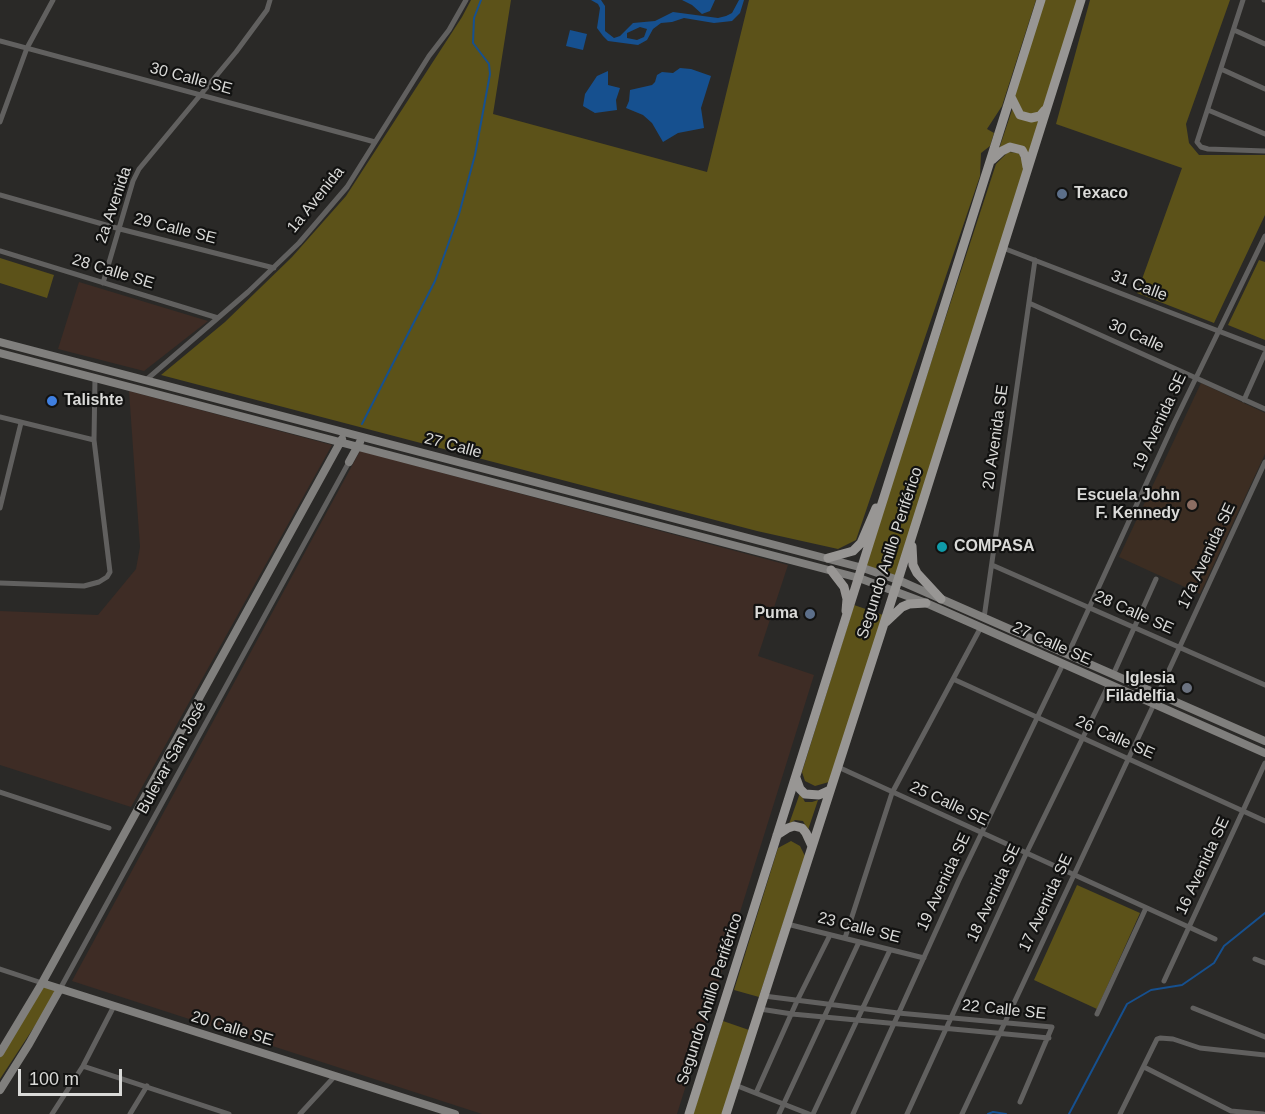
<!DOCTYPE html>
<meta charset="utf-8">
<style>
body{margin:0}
#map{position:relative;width:1265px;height:1114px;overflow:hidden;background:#2a2927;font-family:Arial,sans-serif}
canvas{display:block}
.scale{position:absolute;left:18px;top:1069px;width:104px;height:27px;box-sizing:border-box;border:3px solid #dadad8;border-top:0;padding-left:8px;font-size:18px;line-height:21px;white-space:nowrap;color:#dadad8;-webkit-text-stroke:4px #121211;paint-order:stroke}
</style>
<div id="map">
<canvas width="1265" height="1114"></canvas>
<div class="scale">100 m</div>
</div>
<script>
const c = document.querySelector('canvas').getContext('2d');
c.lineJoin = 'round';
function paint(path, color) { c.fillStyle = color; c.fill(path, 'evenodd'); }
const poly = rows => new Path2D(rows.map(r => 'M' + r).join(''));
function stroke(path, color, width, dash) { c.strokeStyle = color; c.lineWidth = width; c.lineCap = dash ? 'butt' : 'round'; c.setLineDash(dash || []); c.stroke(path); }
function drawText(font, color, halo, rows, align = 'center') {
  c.font = font + ' Arial,sans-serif'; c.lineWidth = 4.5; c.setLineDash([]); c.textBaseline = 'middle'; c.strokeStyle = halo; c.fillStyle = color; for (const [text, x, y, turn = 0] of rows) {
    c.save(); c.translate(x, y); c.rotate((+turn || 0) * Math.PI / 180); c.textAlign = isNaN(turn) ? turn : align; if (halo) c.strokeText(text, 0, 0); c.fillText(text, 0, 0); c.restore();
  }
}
const industrial = poly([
 [79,282,208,321,144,371,58,349],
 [129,391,332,445,131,807,0,765,0,611,98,615,136,569,140,547],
 [360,451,788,565,758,656,814,675,677,1114,482,1114,72,981]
]);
const education = poly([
 [1201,383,1265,413,1265,454,1200,594,1119,557]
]);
const green = poly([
 [471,0,511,0,493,114,707,172,749,0,1036,0,1002,106,987,129,994,133,990,146,981,153,980,176,856,540,838,549,757,531,161,375,225,322,292,257,346,196,462,17],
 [1043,0,1080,0,1040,115,1021,114,1014,98],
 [1090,0,1230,0,1186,124,1189,143,1199,155,1265,155,1265,215,1214,323,1137,293,1182,168,1056,124],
 [1013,107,1019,117,1044,117,1030,160,1022,149,998,152],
 [1008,152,1019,153,1025,169,897,579,864,567,996,164],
 [0,258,54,275,47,298,0,283],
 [1259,260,1265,262,1265,340,1228,325],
 [854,605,883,615,829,782,815,786,805,781,802,772],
 [800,793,805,802,812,802,818,800,808,830,803,821,795,820,789,824],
 [791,841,800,846,805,856,759,997,734,990,778,848],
 [1077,885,1140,913,1097,1009,1034,980],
 [42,983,59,989,0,1079,0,1049],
 [723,1021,749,1030,723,1114,693,1114]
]);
const water = poly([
 [591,0,601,0,605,6,605,31,614,38,620,36,633,23,655,21,673,12,718,18,726,16,732,13,739,0,744,0,740,13,732,21,714,23,684,18,672,22,661,23,653,29,647,40,638,45,608,41,603,36,597,28,600,8,598,4],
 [640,27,647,29,644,37,637,40,627,38,627,33],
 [682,0,715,0,710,11,702,14,692,5],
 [570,30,587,34,583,50,566,46],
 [680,68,691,69,711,76,701,108,704,128,678,133,663,142,652,123,643,115,626,108,629,101,630,90,652,85,655,82,657,75,662,72,673,73],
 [608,71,608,85,620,88,616,100,617,110,595,113,583,106,585,94,597,76]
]);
const stream = poly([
 [362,424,435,281,459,214,475,155,490,74,489,64,473,43,474,18,481,0],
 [988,1114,993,1112,1006,1114],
 [1069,1114,1127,1004,1151,990,1182,985,1214,963,1224,946,1265,913]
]);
const street = poly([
 [1243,0,1197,142,1201,147,1208,149,1265,151],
 [1264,0,1265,0],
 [1234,30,1265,44],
 [0,41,375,142],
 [1221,69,1265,89],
 [1208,110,1265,134],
 [0,122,27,48,53,0],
 [0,195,120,229,274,268],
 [1003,248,1265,349],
 [0,251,218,318],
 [103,283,133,181,139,169,236,52,267,10,270,0],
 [1029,303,1265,409],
 [146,380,248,292,299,243,347,187,429,56,449,30,466,0],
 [1244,400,1265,353],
 [0,417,94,440],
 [0,508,21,423],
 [992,565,1265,685],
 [0,583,84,586,99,582,107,577,110,572,94,440,95,377],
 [984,618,1035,260],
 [1068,654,1174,423,1265,236],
 [1113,675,1156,579],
 [953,679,1265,821],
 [1158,694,1265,462],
 [838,767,1215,939],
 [0,792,109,828],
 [787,924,924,958],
 [845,938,892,793,981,627],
 [1255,959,1265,963],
 [0,969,42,983],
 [1164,981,1265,763],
 [60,989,349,462],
 [764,996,898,1013,1052,1027,1020,1102],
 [1193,1008,1265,1037],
 [760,1009,792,1014,1049,1038],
 [1097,1014,1146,908],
 [83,1066,229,1114],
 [1144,1067,1231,1111,1263,1114],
 [735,1085,809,1114],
 [756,1093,797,1001,830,935],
 [52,1114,83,1066,114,1006],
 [130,1114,147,1086],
 [300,1114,335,1076],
 [779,1114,859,942],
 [813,1114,890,950],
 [853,1114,959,880,1063,664],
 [907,1114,1026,854,1109,684],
 [962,1114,1154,704],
 [1120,1114,1157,1039,1160,1038,1173,1039,1200,1048,1265,1055]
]);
const secondary = poly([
 [0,342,863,568,898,580,1265,741],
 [0,353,859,578,926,603,1265,753],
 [349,462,360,442],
 [42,983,455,1114],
 [0,1053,42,983,342,439],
 [0,1090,29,1044,60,989]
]);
const primary = poly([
 [1011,97,1020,115,1031,118,1040,116,1045,110],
 [992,160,1002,151,1010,147,1022,150,1025,156,1027,167],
 [912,546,913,565,917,573,941,599],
 [828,558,853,551,861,543,876,508],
 [831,570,844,587,847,599,846,611],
 [886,622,902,607,909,604,926,603],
 [796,778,800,789,805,794,819,795,830,790],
 [777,835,788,828,794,826,802,828,806,833,812,846],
 [689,1114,1041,0],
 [726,1114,898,580,1081,0]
]);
const markers = [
 [1062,194,6,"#5c6f8a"],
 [52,401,6,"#3f7fe0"],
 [1192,505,6,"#8d6e63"],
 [942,547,6,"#0f9aa8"],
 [810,614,6,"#5c6f8a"],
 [1187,688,6,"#6b7280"]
];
const streetNames = [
 ["30 Calle SE",191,79,15],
 ["1a Avenida",316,200,-51],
 ["2a Avenida",114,205,-71],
 ["29 Calle SE",175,229,14],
 ["28 Calle SE",113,272,17],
 ["31 Calle",1139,286,21],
 ["30 Calle",1136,336,24],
 ["19 Avenida SE",1160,422,-65],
 ["20 Avenida SE",996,437,-82],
 ["27 Calle",453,446,15],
 ["Segundo Anillo Periférico",890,553,-72],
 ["17a Avenida SE",1207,556,-65],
 ["28 Calle SE",1134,613,24],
 ["27 Calle SE",1052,644,24],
 ["26 Calle SE",1115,738,24],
 ["Bulevar San José",172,758,-61],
 ["25 Calle SE",949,804,25],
 ["16 Avenida SE",1203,866,-65],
 ["19 Avenida SE",944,882,-65],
 ["18 Avenida SE",994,893,-65],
 ["17 Avenida SE",1046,903,-65],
 ["23 Calle SE",859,928,14],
 ["Segundo Anillo Periférico",710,999,-72],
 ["22 Calle SE",1004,1010,6],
 ["20 Calle SE",232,1029,17]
];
const poiNames = [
 ["Texaco",1074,194],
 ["Talishte",64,401],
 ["Escuela John",1180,496,"right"],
 ["F. Kennedy",1180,514,"right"],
 ["COMPASA",954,547],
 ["Puma",798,614,"right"],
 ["Iglesia",1175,679,"right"],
 ["Filadelfia",1175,697,"right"]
];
paint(industrial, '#3e2c25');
paint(education, '#3c2d22');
paint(green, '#5c5219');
paint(water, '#16508f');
stroke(stream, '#16508f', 2);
stroke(street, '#61605f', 5);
stroke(secondary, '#807f7d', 8);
stroke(primary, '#989694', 9);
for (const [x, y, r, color] of markers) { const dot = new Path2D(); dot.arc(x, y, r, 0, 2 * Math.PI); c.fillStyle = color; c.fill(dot); stroke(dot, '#121211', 2); }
drawText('16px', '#dadad8', '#121211', streetNames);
drawText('bold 16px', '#dadad8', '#121211', poiNames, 'left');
</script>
